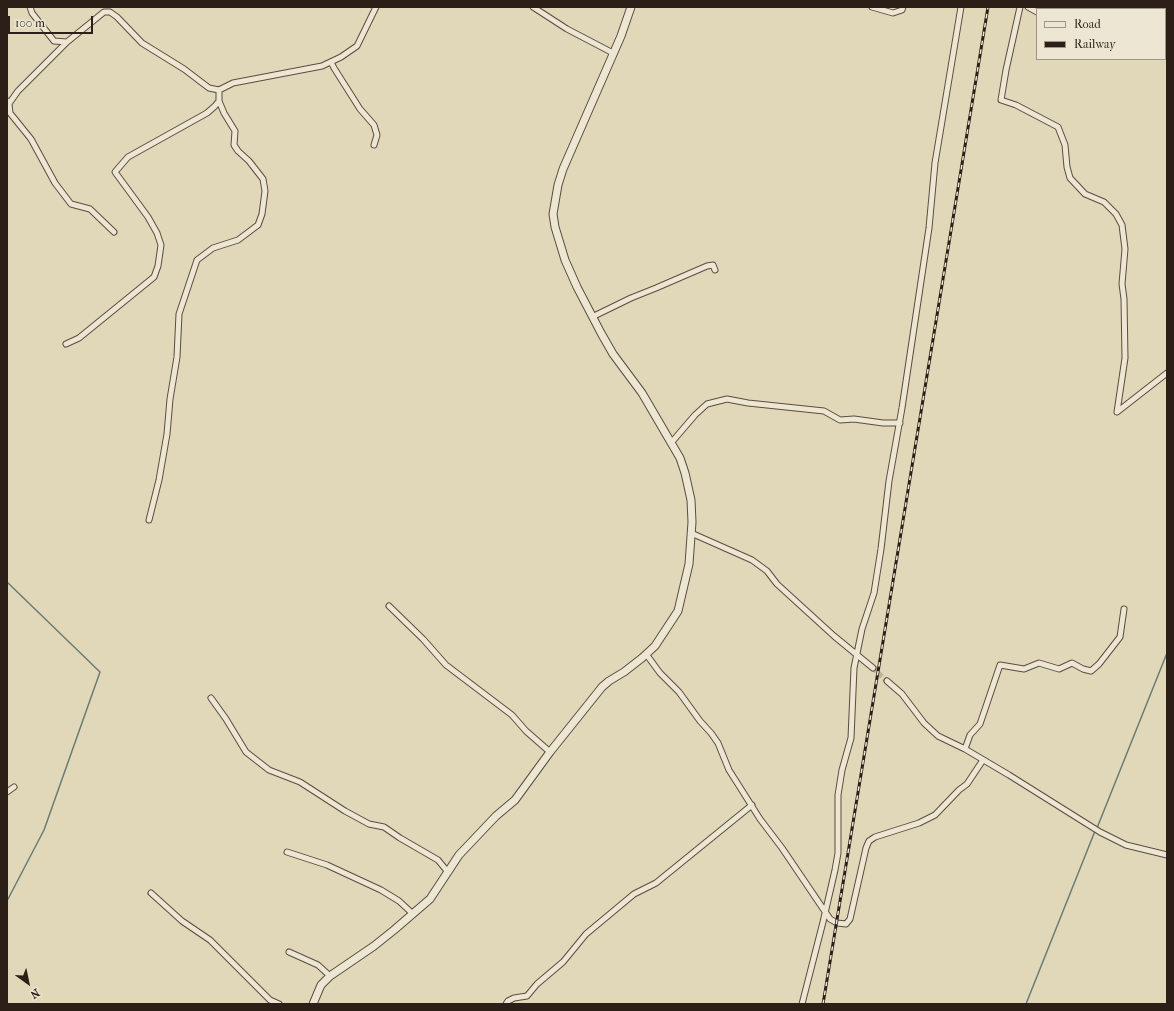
<!DOCTYPE html>
<style>
body{margin:0}
#map{position:relative;width:1174px;height:1011px;overflow:hidden;background:#e1d8b9;font-family:"IM FELL French Canon",serif}
canvas{display:block}
.frame{position:absolute;inset:0;border:8px solid #2c1f17;pointer-events:none}
.legend{position:absolute;left:1036px;top:8px;width:130px;height:52px;box-sizing:border-box;background:#ece6d2;border:1px solid #9f9687;margin:0;padding:5px 7px;list-style:none;font-size:12px;color:#2c1f17}
.legend li{display:flex;align-items:center;gap:8px;height:20px}
.legend b{width:20px;border:1px solid #9f9687}
.north{position:absolute;left:8px;top:963px;width:40px;height:40px;-webkit-text-stroke:3px #ece6d2;paint-order:stroke;rotate:147deg;font-size:11px;font-weight:700;line-height:16px;text-align:center;color:#2c1f17}
.north::after{content:'';display:block;margin:auto;width:14px;height:18px;background:#2c1f17;clip-path:polygon(50% 0,100% 100%,50% 72%,0 100%)}
.scale{position:absolute;left:8px;top:16px;width:85px;height:18px;box-sizing:border-box;border:2px solid #2c1f17;border-top:0;padding-left:5px;font-size:12px;line-height:14px;white-space:nowrap;color:#2c1f17;-webkit-text-stroke:3px #ece6d2;paint-order:stroke}
</style>
<div id="map">
<canvas width="1174" height="1011"></canvas>
<div class="frame"></div>
<ul class="legend">
<li><b style="height:5px;background:#ece6d2"></b>Road</li>
<li><b style="height:5px;background:#2c1f17"></b>Railway</li>
</ul>
<div class="north">N</div>
<div class="scale">100 m</div>
</div>
<script>
const c = document.querySelector('canvas').getContext('2d');
c.lineJoin = 'round';
const poly = rows => new Path2D(rows.map(r => 'M' + r).join(''));
function stroke(path, color, width, dash) { c.strokeStyle = color; c.lineWidth = width; c.lineCap = dash ? 'butt' : 'round'; c.setLineDash(dash || []); c.stroke(path); }
const stream = poly([
 [7,582,100,672,44,830,7,901],
 [1097,828,1167,653],
 [1026,1004,1095,831]
]);
const minorTunnel = poly([
 [873,668,887,681]
]);
const minor = poly([
 [30,7,32,13,54,41,67,42,104,12,110,12,117,17,142,43,184,69,209,88,219,90,233,83,322,66,341,57,357,46,376,7],
 [533,7,567,29,613,53],
 [872,7,893,13,902,10,903,7],
 [1020,7,1006,70,1001,100,1016,105,1058,127,1065,145,1067,167,1070,178,1085,194,1104,202,1116,214,1122,225,1125,249,1122,284,1124,299,1125,358,1117,412,1167,373],
 [1028,7,1037,12],
 [1165,44,1167,44],
 [331,62,334,68,360,109,374,125,377,135,374,145],
 [7,101,9,104,10,113,31,139,55,183,71,204,90,209,114,232],
 [8,105,18,91,67,42],
 [592,317,631,298,656,288,707,266,713,265,715,270],
 [66,344,79,338,154,277,158,266,161,245,157,233,148,217,115,172,128,157,207,113,215,106,219,101,219,90],
 [671,443,695,415,707,404,727,399,748,403,824,411,840,420,854,419,883,423,900,423],
 [149,520,159,480,167,434,170,399,177,357,179,314,197,260,213,248,238,240,258,225,262,214,265,191,263,179,249,161,238,151,234,145,235,131,224,113,219,101],
 [691,533,752,560,767,571,777,584,834,636,873,668],
 [389,606,423,639,446,665,512,715,526,731,550,752],
 [646,654,660,673,679,692,700,721,711,733,718,743,729,770,760,819,782,848,826,913,830,919,837,923,846,924,850,919,866,848,869,841,875,837,919,823,935,815,959,790,967,784,983,760],
 [887,681,902,694,924,723,938,736,965,749,1009,775,1100,832,1126,845,1167,855],
 [211,698,226,719,246,752,269,770,300,782,345,811,369,824,384,827,400,838,438,860,447,871],
 [965,749,970,735,980,724,1000,665,1024,669,1039,663,1059,669,1072,663,1083,669,1091,671,1099,664,1120,637,1124,609],
 [7,792,14,787],
 [287,852,327,865,381,890,399,901,413,914],
 [151,893,182,921,210,940,270,1000,279,1004],
 [289,952,318,965,330,976],
 [506,1004,508,1001,514,998,527,996,537,984,563,962,586,934,634,894,656,883,752,805],
 [802,1004,823,922,835,870,838,853,838,795,842,770,851,738,854,668,862,629,874,593,881,549,889,481,902,408,929,228,935,163,961,7]
]);
const tertiary = poly([
 [313,1004,321,985,330,976,374,946,394,930,430,899,459,855,496,816,515,800,550,752,602,687,609,681,624,672,642,658,655,646,678,611,689,564,692,522,691,500,685,473,680,458,642,393,613,354,601,333,577,287,565,260,555,227,553,214,558,185,563,169,621,36,631,7]
]);
const rail = poly([
 [823,1004,988,7]
]);
stroke(stream, '#6a7b74', 1.5);
stroke(minorTunnel, '#bdb399', 5, [5, 2.5]);
stroke(minor, '#594d40', 7);
stroke(tertiary, '#594d40', 9);
stroke(minor, '#ece6d2', 5);
stroke(tertiary, '#ece6d2', 7);
stroke(rail, '#2c1f17', 3);
stroke(rail, '#ece6d2', 1.5, [4.5]);
</script>
